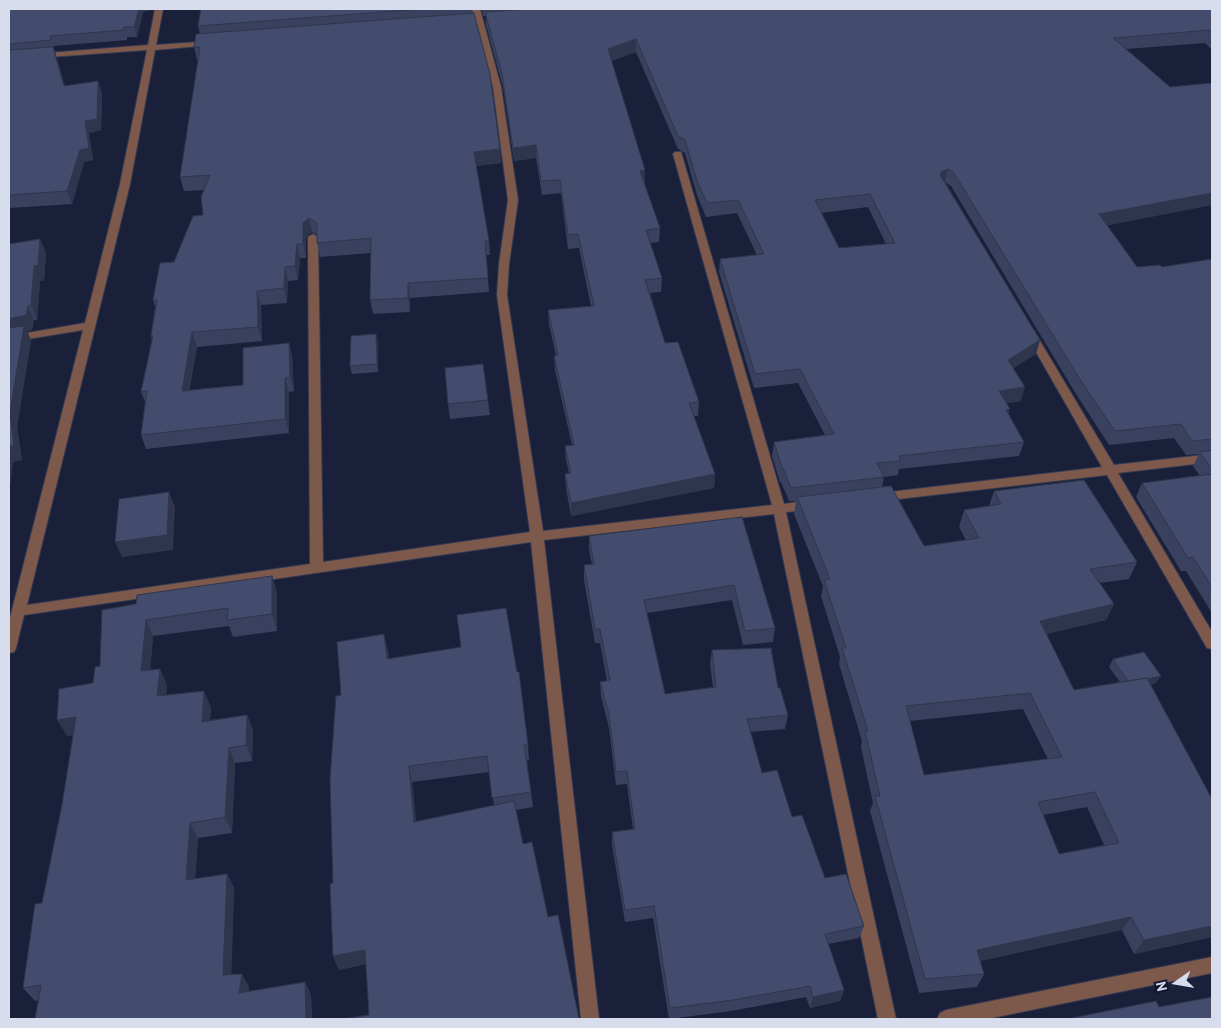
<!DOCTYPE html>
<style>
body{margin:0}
#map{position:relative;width:1221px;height:1028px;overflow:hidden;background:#1a2039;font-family:"PT Sans",sans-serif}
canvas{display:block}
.frame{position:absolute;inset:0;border:10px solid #d8ddee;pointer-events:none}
.north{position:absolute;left:1151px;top:958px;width:50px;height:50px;-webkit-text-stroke:4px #11172e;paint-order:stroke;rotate:257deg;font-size:14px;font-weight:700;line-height:20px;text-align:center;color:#d8ddee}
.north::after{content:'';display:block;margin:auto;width:18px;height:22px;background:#d8ddee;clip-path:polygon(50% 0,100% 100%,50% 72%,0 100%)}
</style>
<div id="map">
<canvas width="1221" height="1028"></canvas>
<div class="frame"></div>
<div class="north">N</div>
</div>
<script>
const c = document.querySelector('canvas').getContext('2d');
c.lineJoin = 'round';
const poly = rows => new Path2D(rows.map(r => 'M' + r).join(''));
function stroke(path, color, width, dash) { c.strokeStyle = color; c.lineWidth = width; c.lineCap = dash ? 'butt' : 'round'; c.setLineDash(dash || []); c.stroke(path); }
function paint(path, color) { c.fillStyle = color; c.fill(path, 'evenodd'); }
const minor = poly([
 [155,9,163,9,156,45,212,41,216,43,212,45,155,50,130,184,27,605,310,564,308,237,313,234,318,237,323,562,530,532,497,295,499,264,508,200,493,87,472,9,480,9,501,87,518,200,509,264,507,295,543,531,772,505,673,154,675,152,681,152,784,504,811,500,815,502,817,505,815,508,811,510,786,512,896,1019,878,1019,774,514,544,540,599,1019,581,1019,531,542,24,615,16,648,14,652,9,653,9,622,83,330,9,342,9,336,85,323,120,184,147,50,9,60,9,56,148,45,155,9],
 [1029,328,1034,331,1114,465,1212,454,1212,462,1118,473,1212,632,1212,649,1207,648,1107,475,881,501,875,497,881,493,1102,467,1024,331,1029,328],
 [1212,957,1212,973,987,1019,937,1019,940,1013,946,1010,1212,957]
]);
const wall = poly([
 [9,9,150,9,151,10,143,12,137,37,127,37,127,40,53,46,64,85,102,92,101,130,89,133,93,160,84,162,72,204,9,208],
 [201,9,472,9,500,149,501,163,476,166,489,241,490,255,486,255,489,292,410,298,410,312,373,314,370,300,371,253,320,257,317,243,317,235,312,232,306,237,306,258,300,258,298,280,288,281,287,303,261,305,262,341,197,347,189,390,243,385,289,343,292,357,294,391,289,392,289,433,146,449,141,435,145,402,141,392,152,340,151,336,155,307,153,300,174,262,203,215,204,190,184,191,180,177,198,60,197,60,194,47,200,34,198,26],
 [482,9,1212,9,1212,50,1205,43,1126,49,1170,87,1212,83,1212,205,1107,225,1137,267,1162,267,1212,259,1212,613,1186,571,1181,571,1136,497,1142,483,1200,476,1193,466,1199,454,1186,455,1174,438,1109,445,1076,394,951,186,945,182,1040,340,1036,354,1013,368,1021,401,1007,403,1009,414,1024,442,1019,456,899,469,898,475,884,477,882,487,924,546,966,540,959,527,964,510,989,506,994,491,1137,562,1129,579,1099,583,1114,604,1106,620,1046,634,1074,690,1120,682,1109,667,1113,659,1156,683,1150,684,1212,937,1134,954,1122,930,980,961,984,974,977,987,919,993,870,811,873,803,861,747,862,741,839,664,840,657,821,596,823,586,794,514,796,501,789,501,781,482,780,482,772,456,774,442,825,435,798,383,754,388,719,272,720,259,757,255,737,213,706,217,697,195,685,153,678,149,636,52,611,61,644,184,660,228,659,242,650,243,662,278,661,292,650,293,665,343,699,402,698,416,694,416,715,474,714,488,571,516,566,488,565,474,569,473,566,460,565,446,572,445,555,370,554,356,556,356,549,324,548,310,591,306,579,248,568,249,561,193,542,195,536,158,514,161,503,87,486,25,486,16,483,16],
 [868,207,886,244,839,248,821,213],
 [1023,709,1048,759,924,775,910,721],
 [1087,807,1104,845,1059,854,1043,815],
 [40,239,46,253,44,280,40,281,37,320,34,320,32,330,27,331,31,340,17,427,22,460,13,462,9,493,9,244],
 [378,342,378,372,352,374,350,366],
 [488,400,490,415,450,419,448,404],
 [742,517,775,628,773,642,743,645,732,600,647,613,665,694,713,687,710,664,712,650,778,688,788,715,785,729,750,732,762,773,792,817,825,878,864,926,859,938,828,944,844,990,840,1001,810,1008,806,997,731,1011,669,1019,653,918,625,922,612,845,612,832,633,829,627,784,616,785,609,728,601,696,600,682,607,681,600,643,595,643,584,580,584,565,592,565,589,550,589,536],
 [272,576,277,593,277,631,233,637,229,626,153,636,150,670,160,669,167,685,166,695,211,707,210,720,247,715,253,731,252,761,235,763,232,833,198,838,195,879,227,874,234,888,231,974,249,987,249,992,305,982,311,995,312,1019,35,1019,39,1000,35,1001,23,988,42,903,62,805,73,735,67,736,93,683,100,666,136,604],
 [384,634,389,658,528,745,529,760,527,761,533,807,516,810,523,844,548,917,369,1015,366,964,339,970,333,956,333,883,341,695],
 [489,772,494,805,416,822,412,782]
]);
const shadedWall = poly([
 [139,9,150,9,151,10,143,12,137,37,134,27],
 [636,39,636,52,608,62,608,49],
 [53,47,57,58,68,97,64,86],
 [98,81,102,92,101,130,89,133,93,160,84,162,72,204,67,191,85,121],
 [536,145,536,158,514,161,513,148],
 [500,149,501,163,475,166,474,152],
 [948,169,945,182,938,185,941,172],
 [645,170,645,184,640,171],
 [1212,193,1212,205,1095,228,1099,214],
 [309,218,312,232,306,237,306,258,303,244,303,223],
 [40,239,46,253,44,280,40,281,37,320,31,305,34,266],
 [297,244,300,258,298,280,295,266],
 [285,267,288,281,287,303,284,288],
 [408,283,410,298,410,312,408,298],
 [257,291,261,305,262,341,258,327],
 [28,306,34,320,32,330,27,331,31,340,17,427,22,460,13,462,9,493,9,447,10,412,9,319],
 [192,332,197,347,187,405,182,391],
 [376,334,378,342,378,372,377,364],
 [1040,340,1036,354,1004,374,1008,360],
 [289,343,292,357,294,391,290,377],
 [285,378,289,392,289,433,285,419],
 [1025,387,1021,401,995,405,999,391],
 [715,474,714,488,571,516,571,503],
 [169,492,175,507,173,550,122,557,115,542],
 [272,576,277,593,277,631,272,614],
 [1114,604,1106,620,1033,637,1040,621],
 [146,620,153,636,149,688,141,671],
 [384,634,388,651,391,675,387,659],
 [160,669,167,685,165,712,157,696],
 [1161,676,1156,683,1125,691,1129,684],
 [204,691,211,707,208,738,202,722],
 [247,715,253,731,252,761,246,745],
 [76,717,85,733,67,736,57,720],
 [229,748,235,763,232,833,225,817],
 [409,766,412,782,418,837,414,822],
 [190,823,198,838,194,895,186,880],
 [227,874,234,888,231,988,223,975],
 [1131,917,1122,930,970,963,977,950],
 [1212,926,1212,937,1134,954,1144,940],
 [365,950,370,963,339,970,333,956],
 [242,974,249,987,247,1007,239,993],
 [305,982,311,995,312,1019,306,1019],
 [844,990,840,1001,810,1008,813,997]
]);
const building = poly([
 [9,9,139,9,134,27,124,27,124,30,50,36,51,40,9,44,9,9],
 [201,9,422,9,198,26,201,9],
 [530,9,1212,9,1212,33,1210,30,1113,38,1170,87,1212,83,1212,193,1099,214,1137,267,1160,265,1162,267,1212,259,1212,439,1192,441,1181,424,1115,431,1081,381,954,173,948,169,941,172,940,175,1040,340,1008,360,1025,387,999,391,1010,409,1006,410,1024,442,899,456,901,461,877,463,884,477,791,488,783,468,782,468,774,442,834,434,800,369,755,374,720,259,764,254,738,200,707,203,697,181,685,140,678,136,636,39,608,49,645,170,640,171,660,228,646,230,662,278,645,280,665,343,678,342,699,402,689,403,715,474,571,503,565,474,571,473,565,446,574,445,554,356,558,355,548,310,594,306,578,234,568,235,560,180,541,181,536,145,513,148,502,74,485,12,530,9],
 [870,194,895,243,839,248,815,200,870,194],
 [474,13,490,74,500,149,474,152,489,241,485,241,488,278,408,283,408,298,370,300,371,238,317,243,317,223,309,218,303,223,303,244,297,244,295,266,285,267,284,288,257,291,258,327,192,332,182,391,243,385,243,348,289,343,290,377,285,378,285,419,141,435,147,391,141,392,153,336,151,336,157,300,153,300,160,263,174,262,193,216,203,215,201,197,210,175,180,177,200,47,194,47,196,34,474,13],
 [53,47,64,86,98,81,97,119,85,121,89,148,80,150,67,191,9,195,9,50,53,47],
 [40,239,38,265,34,266,31,305,28,306,26,315,9,319,9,244,40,239],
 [24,326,10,412,14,445,9,447,9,328,24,326],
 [376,334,377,364,350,366,351,336,376,334],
 [483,364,488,400,448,404,445,368,483,364],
 [1212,450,1212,470,1200,452,1212,450],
 [1212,474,1212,587,1193,557,1188,558,1142,483,1212,474],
 [1084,480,1137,562,1090,569,1114,604,1040,621,1074,690,1147,678,1212,799,1212,926,1144,940,1131,917,977,950,984,974,925,979,875,796,880,796,865,731,868,731,842,648,846,648,824,580,830,579,797,497,891,486,924,546,979,538,964,510,1001,504,994,491,1084,480],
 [1030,693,1062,757,924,775,906,706,1030,693],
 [1095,792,1119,843,1059,854,1038,802,1095,792],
 [169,492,167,535,115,542,119,499,169,492],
 [742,517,775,628,745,631,734,585,644,600,665,694,716,687,712,650,771,648,778,688,780,688,788,715,747,719,762,773,777,770,792,817,802,815,825,878,846,874,864,926,825,934,844,990,813,997,810,986,733,1000,670,1008,654,906,625,910,612,832,635,829,627,771,616,772,609,714,600,682,610,680,600,629,595,629,584,565,594,564,589,536,742,517],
 [272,576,272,614,227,620,228,608,146,620,141,671,160,669,157,696,204,691,202,722,247,715,246,745,229,748,225,817,190,823,186,880,227,874,223,975,242,974,239,993,305,982,306,1019,35,1019,41,985,23,988,35,904,42,903,62,805,76,717,57,720,59,689,93,683,95,667,100,666,102,610,136,604,137,595,272,576],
 [506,608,517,672,519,672,528,745,524,745,531,792,492,798,487,756,409,766,414,822,514,801,523,844,532,842,548,917,558,915,579,1019,342,1019,369,1015,365,950,333,956,330,884,333,883,330,780,336,696,341,695,337,642,384,634,387,659,461,647,457,615,506,608],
 [1144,652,1161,676,1147,679,1147,678,1128,681,1113,659,1144,652],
 [1212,997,1212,1019,1067,1019,1156,1001,1159,1007,1212,997]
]);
stroke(minor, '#353a52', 2);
paint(minor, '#7d594c');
paint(wall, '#3a415e');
paint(shadedWall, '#2f354c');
paint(building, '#434c6d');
stroke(building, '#2f354c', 1);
</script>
